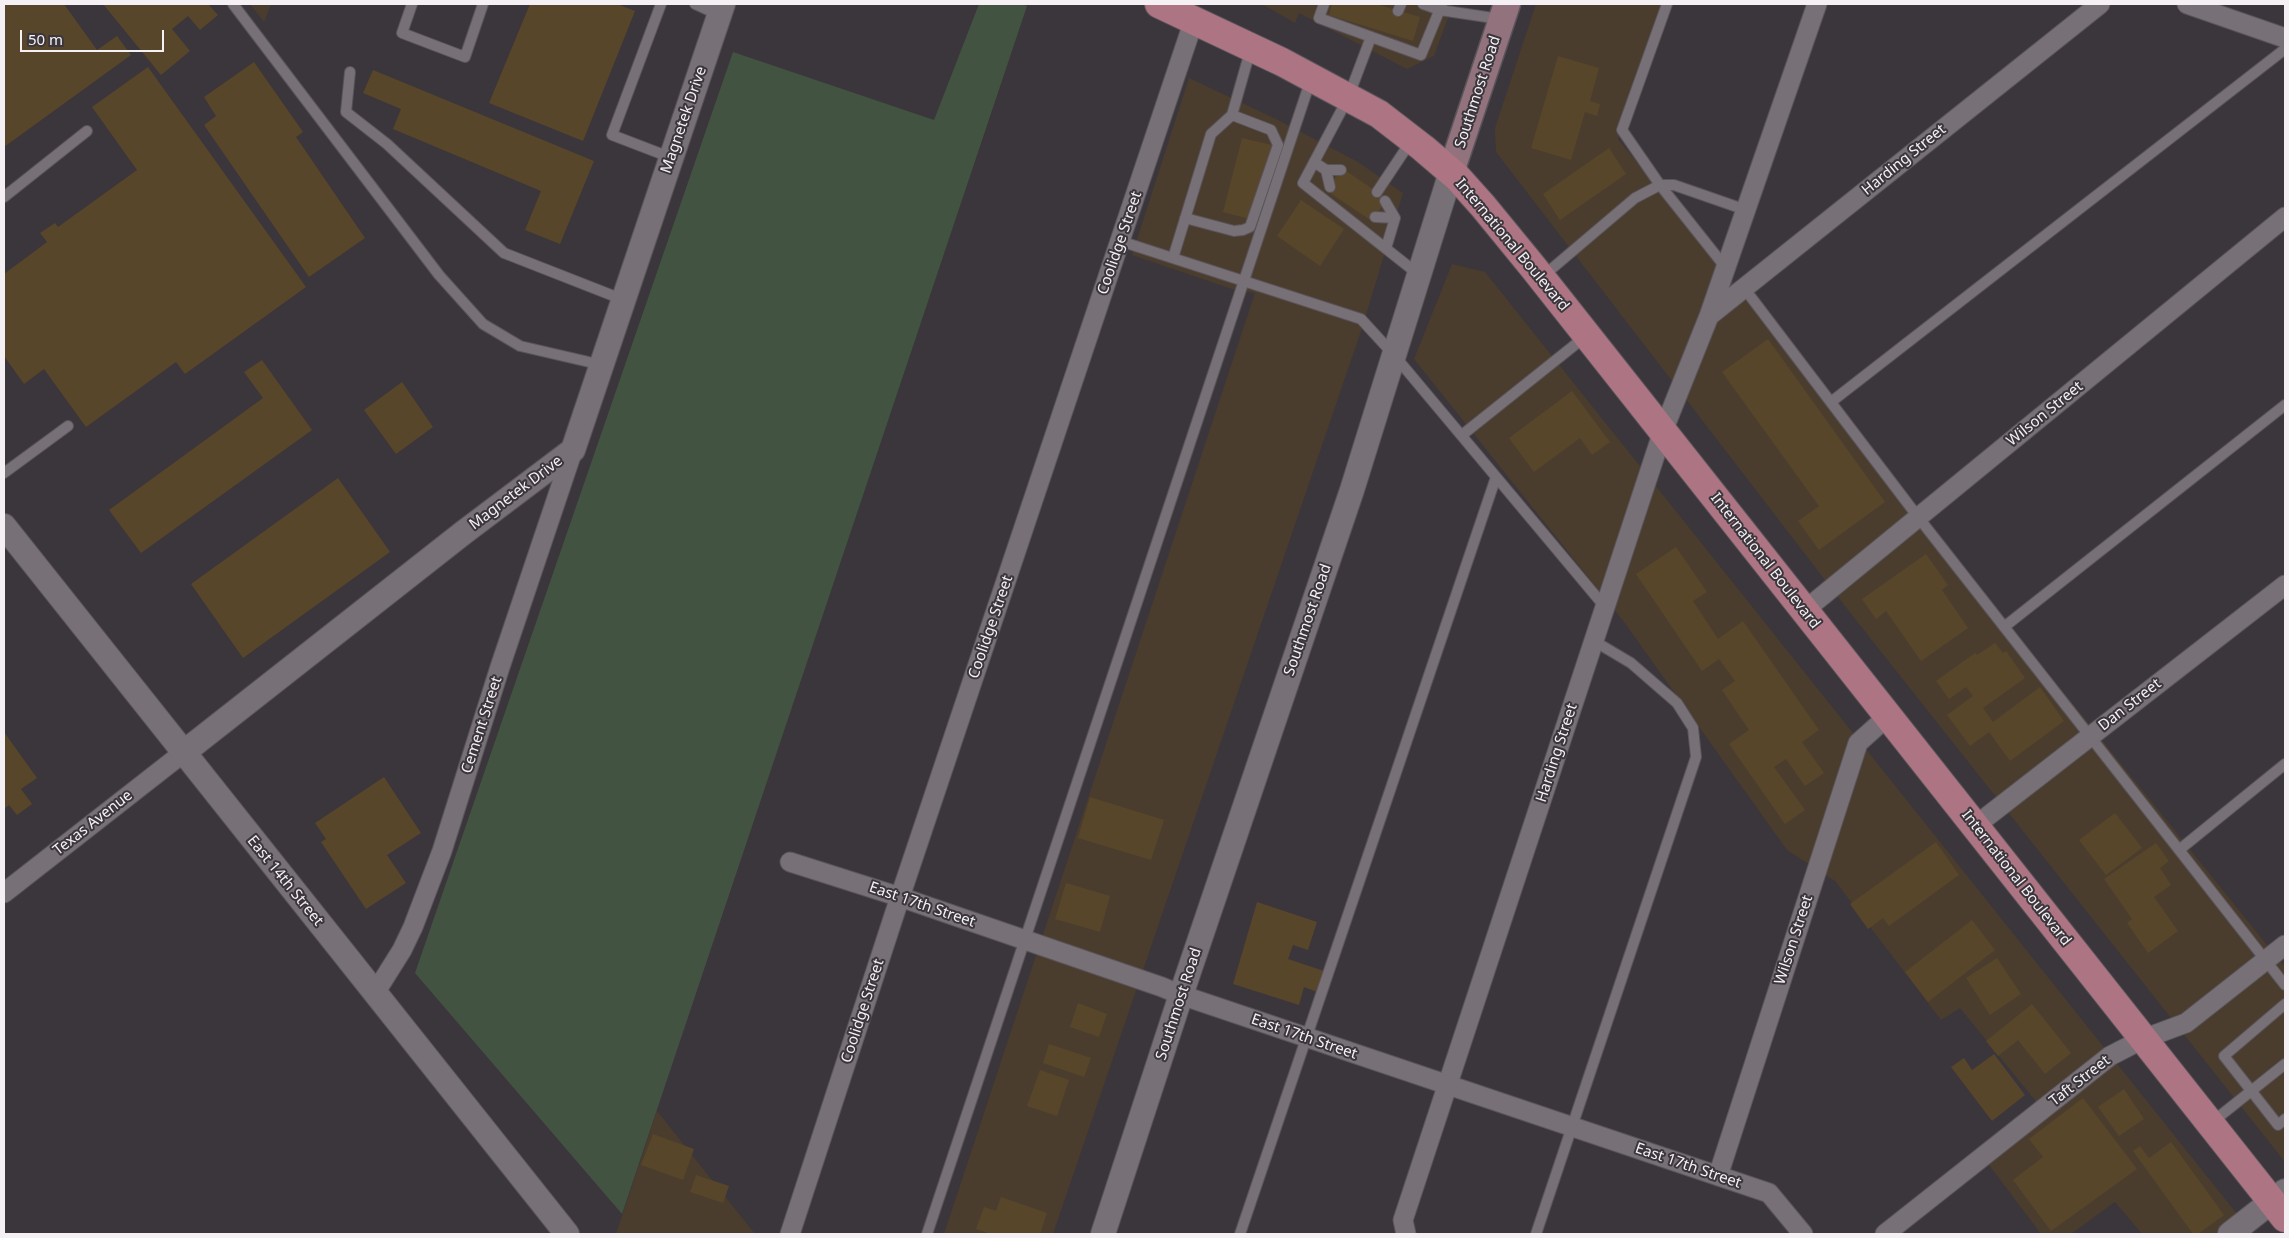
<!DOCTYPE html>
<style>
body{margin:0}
#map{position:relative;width:2289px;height:1238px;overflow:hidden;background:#3b363b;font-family:"Noto Sans",sans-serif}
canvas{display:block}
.frame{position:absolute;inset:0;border:5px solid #f4f0f4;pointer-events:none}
.scale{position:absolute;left:20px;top:30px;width:144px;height:22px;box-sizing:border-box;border:2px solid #f4f0f4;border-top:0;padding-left:6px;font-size:15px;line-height:18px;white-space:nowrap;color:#f4f0f4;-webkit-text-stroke:4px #3b363b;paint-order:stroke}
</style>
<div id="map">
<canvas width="2289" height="1238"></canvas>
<div class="frame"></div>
<div class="scale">50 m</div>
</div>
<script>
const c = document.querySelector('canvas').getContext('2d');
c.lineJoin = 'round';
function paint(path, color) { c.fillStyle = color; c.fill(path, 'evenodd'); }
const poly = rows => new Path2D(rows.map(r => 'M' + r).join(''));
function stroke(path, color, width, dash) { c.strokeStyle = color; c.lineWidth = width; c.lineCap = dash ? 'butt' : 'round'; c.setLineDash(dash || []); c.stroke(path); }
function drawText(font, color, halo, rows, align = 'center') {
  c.font = font + ' "Noto Sans",sans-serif'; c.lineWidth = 4; c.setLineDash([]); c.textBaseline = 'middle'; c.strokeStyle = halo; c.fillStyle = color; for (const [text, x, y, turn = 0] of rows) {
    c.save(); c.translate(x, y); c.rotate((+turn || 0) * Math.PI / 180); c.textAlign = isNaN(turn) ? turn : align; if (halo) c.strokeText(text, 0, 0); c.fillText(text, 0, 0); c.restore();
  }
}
const commercial = poly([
 [250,4,271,4,264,22],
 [1262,4,1453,4,1434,56,1407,69,1299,13,1295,23],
 [1536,4,1663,4,1618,139,2283,965,2285,963,2285,1162,1848,610,1496,152,1495,128],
 [1189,78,1276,119,1358,162,1403,193,1362,328,1053,1234,944,1234,1255,293,1232,289,1132,255],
 [1452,264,1485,272,2253,1234,2142,1234,2115,1202,2071,1234,2041,1234,1989,1165,2048,1116,1960,1008,1941,1020,1835,881,1787,850,1624,622,1414,359],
 [657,1111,755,1234,616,1234]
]);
const green = poly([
 [979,4,1022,4,1027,6,622,1214,415,973,733,52,934,120]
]);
const building = poly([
 [4,4,64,4,97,50,117,36,131,55,4,147],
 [103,4,208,4,218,15,200,30,188,16,172,29,190,51,161,75],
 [530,4,617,4,635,11,583,141,489,103],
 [1332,4,1376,4,1420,17,1413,41,1329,15],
 [1558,56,1599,68,1590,101,1600,104,1597,116,1585,112,1571,160,1531,148],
 [254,62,303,132,296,137,365,238,309,277,204,125,216,116,204,97],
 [148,67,306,287,185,374,176,362,86,427,44,369,24,384,4,356,4,274,47,242,40,233,55,223,58,227,137,170,92,107],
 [373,70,594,161,560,244,525,230,541,191,393,129,401,109,363,93],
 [1242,138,1272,145,1253,220,1223,212],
 [1609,148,1626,174,1560,220,1543,194],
 [1342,168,1387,199,1372,221,1327,191],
 [1301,200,1344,229,1320,266,1277,236],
 [1768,339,1885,502,1819,550,1798,521,1819,506,1722,372],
 [262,360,312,430,141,553,109,510,263,398,244,372],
 [402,382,433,427,396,454,364,410],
 [1572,391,1610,442,1592,455,1580,438,1534,472,1509,438],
 [338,478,390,552,243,658,191,584],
 [1676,547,1707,592,1693,601,1718,639,1743,621,1819,730,1802,742,1824,773,1805,786,1786,759,1774,767,1805,810,1785,824,1729,744,1749,730,1722,690,1735,681,1719,659,1702,671,1636,574],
 [1926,554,1948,585,1942,590,1968,628,1921,661,1886,611,1876,619,1862,599],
 [1995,643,2003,653,2006,651,2025,678,1983,708,1993,722,2040,687,2064,721,2010,761,1989,732,1970,746,1947,715,1973,696,1966,687,1949,699,1936,681,1975,653,1977,655],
 [4,732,37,778,21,789,32,804,17,815,9,805,4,809],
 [384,777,421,833,387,855,406,883,366,909,321,842,326,839,315,823],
 [1090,797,1164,820,1151,860,1078,838],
 [2115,813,2142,848,2106,875,2079,840],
 [1936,842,1959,875,1889,926,1883,918,1868,929,1850,904],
 [2156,843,2169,861,2160,868,2171,885,2154,897,2178,931,2148,953,2127,923,2132,919,2104,879],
 [1066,883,1110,896,1100,932,1055,919],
 [1257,902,1317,922,1308,950,1293,945,1288,959,1324,971,1317,992,1304,987,1299,1005,1233,984],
 [1972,920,1995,950,1928,1002,1905,972],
 [1997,958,2021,994,1990,1015,1966,978],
 [1078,1003,1107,1014,1099,1037,1070,1027],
 [2032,1004,2071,1053,2045,1074,2018,1040,1998,1056,1986,1041],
 [1049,1044,1091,1058,1084,1077,1043,1063],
 [1994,1054,2025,1095,1992,1121,1951,1067,1964,1058,1972,1070],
 [1040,1070,1069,1080,1057,1116,1027,1106],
 [2124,1089,2144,1119,2119,1136,2098,1107],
 [2083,1098,2137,1169,2051,1231,2013,1180,2043,1157,2029,1139],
 [653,1134,694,1149,683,1180,641,1165],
 [2171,1142,2224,1215,2198,1234,2193,1234,2133,1151,2140,1146,2149,1158],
 [696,1175,729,1186,723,1203,690,1192],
 [1001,1197,1047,1213,1040,1234,991,1234,976,1229,984,1207,996,1211]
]);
const service = poly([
 [233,4,439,275,483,324,520,346,602,365],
 [412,4,402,33,465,57,483,4],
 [661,4,612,135,672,158],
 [695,4,719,15],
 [1324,4,1319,18,1421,55,1442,4],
 [1423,4,1440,10,1500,19],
 [1667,4,1622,130,1660,185,1726,268],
 [1398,11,1401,4],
 [1371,37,1348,98,1303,183,1418,274],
 [350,72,346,112,387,144,504,253,624,300],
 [1314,162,1326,170,1341,170],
 [1326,170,1330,187],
 [1377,192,1411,141],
 [4,197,87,131],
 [1385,201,1395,218,1386,248],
 [1375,217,1395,218],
 [1185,218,1234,231,1243,230,1250,227,1278,145,1271,130,1232,115],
 [1120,241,1361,319,1394,355,1605,607],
 [1173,258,1211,134,1232,115,1251,48],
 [1542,277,1635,198,1660,185,1674,185,1746,210],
 [1744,288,1918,517,2285,985],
 [1831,402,2285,49],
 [1462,435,1586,336],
 [4,473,68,426],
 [2004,627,2285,405],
 [2179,850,2285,764],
 [2285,1004,2224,1056,2278,1125,2285,1119],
 [2211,1123,2285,1064],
 [927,1234,1311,79],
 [1240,1234,1496,477],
 [1536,1234,1696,757,1693,728,1677,703,1631,663,1594,641]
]);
const minor = poly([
 [2187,4,2285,38],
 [1709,316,2100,4],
 [1805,610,2285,217],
 [1975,826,2285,585],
 [790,862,900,897,1162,987,1181,995,1769,1193,1803,1234],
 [4,893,183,753],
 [375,993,402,950,413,927,442,851,500,667,573,450],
 [1718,1176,1858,743,1888,716],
 [790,1234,900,897,1194,20],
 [1406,1234,1403,1220,1663,431,1709,316,1817,4],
 [1885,1234,2110,1056,2143,1039,2186,1023,2285,945]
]);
const tertiary = poly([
 [4,526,567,1234],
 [183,753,463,533,573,450,723,4],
 [1103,1234,1181,995,1352,490,1451,172],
 [2230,1234,2285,1191]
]);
const secondary = poly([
 [1451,172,1507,4]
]);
const primary = poly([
 [1159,4,1282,62,1379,114,1423,148,1457,177,1483,206,1533,267,2285,1218]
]);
const streetNames = [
 ["Southmost Road",1478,92,-72],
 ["Magnetek Drive",684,120,-71],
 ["Harding Street",1904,160,-39],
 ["Coolidge Street",1120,243,-71],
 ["International Boulevard",1512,245,50],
 ["Wilson Street",2045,414,-39],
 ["Magnetek Drive",516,493,-37],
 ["International Boulevard",1765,561,52],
 ["Southmost Road",1308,620,-71],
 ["Coolidge Street",991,627,-71],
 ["Dan Street",2130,705,-38],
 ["Cement Street",482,725,-72],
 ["Harding Street",1557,753,-72],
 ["Texas Avenue",93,823,-38],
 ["International Boulevard",2016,878,52],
 ["East 14th Street",285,881,51],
 ["East 17th Street",922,905,19],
 ["Wilson Street",1794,940,-72],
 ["Southmost Road",1179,1004,-72],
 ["Coolidge Street",863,1011,-72],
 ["East 17th Street",1304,1037,19],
 ["Taft Street",2080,1081,-38],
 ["East 17th Street",1688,1166,19]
];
paint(commercial, '#4a3d2e');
paint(green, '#425341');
paint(building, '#58462a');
stroke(service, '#595459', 12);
stroke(minor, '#595459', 21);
stroke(tertiary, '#595459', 26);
stroke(secondary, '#595459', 29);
stroke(primary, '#595459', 30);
stroke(service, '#777076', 10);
stroke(minor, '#777076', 19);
stroke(tertiary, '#777076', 24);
stroke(secondary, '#92727d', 26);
stroke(primary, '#ad7484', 28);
drawText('15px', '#f4f0f4', '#3b363b', streetNames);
</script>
